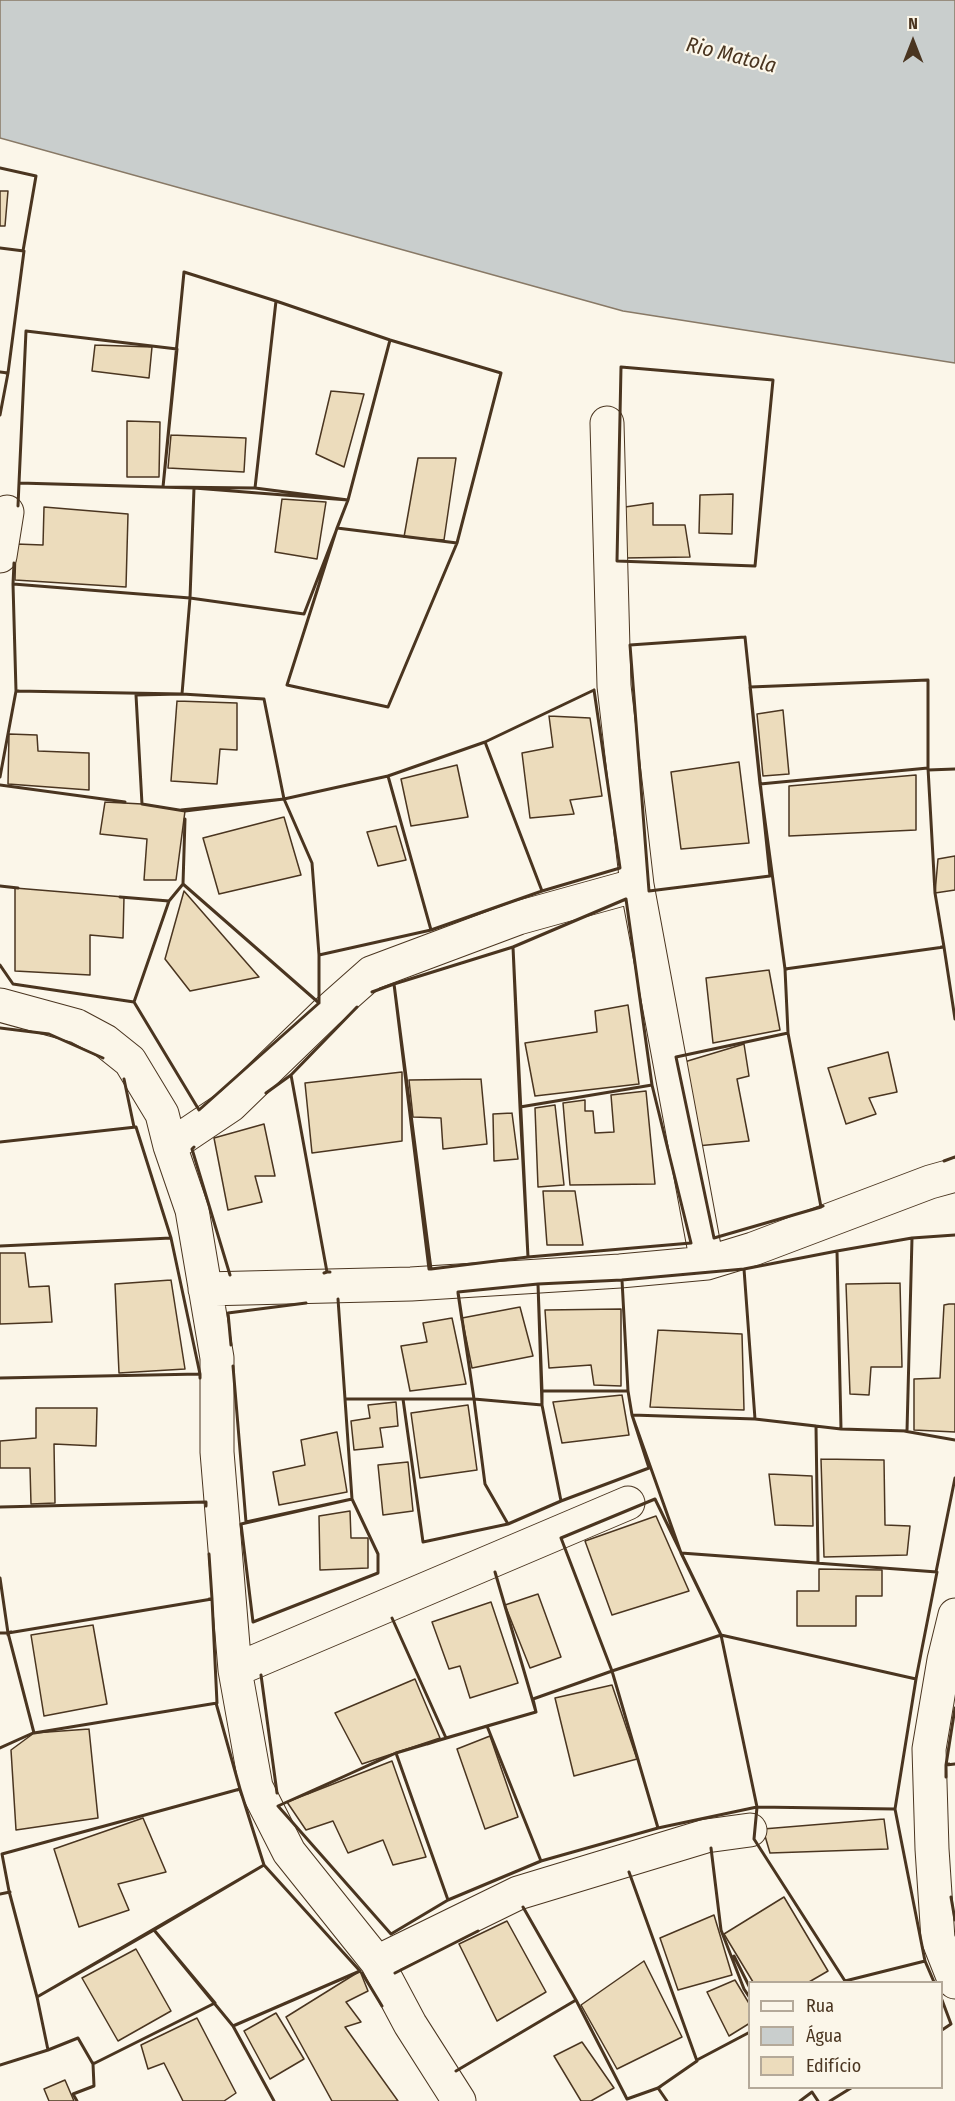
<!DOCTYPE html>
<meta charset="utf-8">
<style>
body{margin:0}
#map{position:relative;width:955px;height:2101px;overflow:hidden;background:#fbf6e9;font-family:"Fira Sans Condensed",sans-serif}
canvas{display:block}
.legend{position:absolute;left:748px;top:1981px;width:195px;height:108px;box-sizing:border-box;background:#fbf6e9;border:2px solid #b4a999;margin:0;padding:8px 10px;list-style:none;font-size:18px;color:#4a3520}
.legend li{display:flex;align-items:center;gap:12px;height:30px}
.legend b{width:30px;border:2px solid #b4a999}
.north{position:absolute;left:883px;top:12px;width:60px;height:60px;-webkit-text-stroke:4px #fbf6e9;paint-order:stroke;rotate:0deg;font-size:16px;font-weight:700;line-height:24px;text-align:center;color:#4a3520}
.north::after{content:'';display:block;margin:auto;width:21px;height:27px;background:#4a3520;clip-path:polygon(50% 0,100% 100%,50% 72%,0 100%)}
</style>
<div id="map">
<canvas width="955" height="2101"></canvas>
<ul class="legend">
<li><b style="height:8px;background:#fbf6e9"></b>Rua</li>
<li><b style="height:16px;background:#c9cecd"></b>Água</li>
<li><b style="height:16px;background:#ecdcbc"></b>Edifício</li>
</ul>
<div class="north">N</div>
</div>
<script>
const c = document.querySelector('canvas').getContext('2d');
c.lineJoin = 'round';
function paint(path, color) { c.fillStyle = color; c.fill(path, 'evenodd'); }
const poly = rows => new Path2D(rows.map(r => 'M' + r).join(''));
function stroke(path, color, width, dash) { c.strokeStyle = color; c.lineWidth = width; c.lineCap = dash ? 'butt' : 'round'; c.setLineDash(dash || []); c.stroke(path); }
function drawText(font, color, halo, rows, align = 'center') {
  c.font = font + ' "Fira Sans Condensed",sans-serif'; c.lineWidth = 4.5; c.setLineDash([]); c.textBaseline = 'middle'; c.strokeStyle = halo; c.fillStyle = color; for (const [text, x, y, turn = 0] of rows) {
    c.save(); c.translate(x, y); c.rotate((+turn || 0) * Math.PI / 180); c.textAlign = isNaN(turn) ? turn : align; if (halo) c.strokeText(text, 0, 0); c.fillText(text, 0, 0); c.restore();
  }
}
const water = poly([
 [0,0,955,0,955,363,623,311,0,138,0,0]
]);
const building = poly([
 [0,191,8,191,5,226,0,226,0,191],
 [95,345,152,347,149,378,92,371,95,345],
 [331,391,364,394,344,467,316,454,331,391],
 [127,421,160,422,159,477,127,477,127,421],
 [171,435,246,438,244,472,168,468,171,435],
 [418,458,456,458,444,540,404,537,418,458],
 [733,494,732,534,699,533,700,495,733,494],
 [282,499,326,502,317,559,275,552,282,499],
 [653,503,653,525,685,525,690,557,624,558,625,507,653,503],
 [44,507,128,514,126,587,15,580,16,544,43,545,44,507],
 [177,701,237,703,237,750,220,749,217,784,171,781,177,701],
 [783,710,789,774,763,776,757,714,783,710],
 [549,716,590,718,602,796,570,800,574,814,530,818,522,753,553,747,549,716],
 [9,734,37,735,38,751,89,753,89,790,8,784,9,734],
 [739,762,749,843,681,849,671,772,739,762],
 [457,765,468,817,411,826,401,779,457,765],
 [916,775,916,830,789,836,789,786,916,775],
 [105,802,142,804,185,811,176,880,144,880,147,839,100,834,105,802],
 [284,817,301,875,219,894,203,838,284,817],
 [396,826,406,860,378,866,367,832,396,826],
 [955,856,955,890,935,893,938,859,955,856],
 [15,888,124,897,123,938,90,935,90,975,15,971,15,888],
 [184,891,259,977,190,991,165,959,184,891],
 [769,970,780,1030,713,1043,706,978,769,970],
 [628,1005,639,1084,535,1096,525,1043,597,1032,595,1011,628,1005],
 [744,1044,749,1076,737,1079,749,1141,697,1146,681,1063,744,1044],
 [888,1052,897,1092,869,1098,876,1114,846,1124,828,1068,888,1052],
 [402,1072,402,1141,312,1153,305,1083,402,1072],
 [481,1079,487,1144,443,1149,441,1118,413,1117,409,1080,481,1079],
 [646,1091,655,1184,570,1185,563,1103,585,1100,585,1111,593,1111,595,1133,614,1132,611,1095,646,1091],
 [555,1105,564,1185,538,1187,535,1108,555,1105],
 [512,1113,518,1159,494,1161,493,1114,512,1113],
 [264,1124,275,1176,255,1176,262,1202,228,1210,214,1138,264,1124],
 [543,1191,575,1191,583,1245,547,1245,543,1191],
 [0,1253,25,1253,29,1287,49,1286,52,1322,0,1324,0,1253],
 [171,1280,185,1369,119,1373,115,1284,171,1280],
 [900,1283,902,1367,871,1367,869,1395,850,1394,846,1284,900,1283],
 [949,1304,955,1304,955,1432,914,1430,914,1379,940,1378,944,1305,949,1304],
 [520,1307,533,1356,472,1368,462,1318,520,1307],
 [621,1309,621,1386,594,1385,591,1365,549,1368,545,1310,621,1309],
 [452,1318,466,1384,410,1391,401,1346,427,1342,423,1323,452,1318],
 [658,1330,742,1334,744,1410,650,1407,658,1330],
 [622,1395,629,1435,562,1443,553,1402,622,1395],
 [396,1402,398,1426,380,1428,383,1447,354,1450,351,1421,370,1418,368,1405,396,1402],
 [468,1405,477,1470,420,1478,411,1413,468,1405],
 [36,1408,97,1408,96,1446,54,1444,55,1503,31,1504,30,1468,0,1468,0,1441,36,1438,36,1408],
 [337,1432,347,1492,279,1505,273,1472,305,1465,301,1440,337,1432],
 [821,1459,884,1460,885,1525,910,1526,907,1555,824,1557,821,1459],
 [408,1462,413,1511,383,1515,378,1465,408,1462],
 [769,1474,812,1476,813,1526,775,1525,769,1474],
 [350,1511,351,1538,368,1538,368,1568,320,1570,319,1516,350,1511],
 [656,1516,689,1591,612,1615,585,1541,656,1516],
 [819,1569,882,1570,882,1596,856,1596,856,1626,797,1626,797,1591,819,1591,819,1569],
 [538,1594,561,1657,530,1668,505,1605,538,1594],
 [491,1602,518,1683,470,1698,460,1666,449,1669,432,1622,491,1602],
 [93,1625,107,1704,44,1716,31,1635,93,1625],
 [415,1679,440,1738,362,1764,335,1713,415,1679],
 [612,1685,637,1759,574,1776,555,1698,612,1685],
 [89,1729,98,1818,16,1830,11,1750,34,1733,89,1729],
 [490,1736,518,1817,485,1829,457,1749,490,1736],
 [392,1761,426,1857,393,1865,383,1840,348,1853,333,1821,306,1830,287,1802,392,1761],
 [143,1818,166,1872,118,1884,129,1910,79,1927,54,1849,143,1818],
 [884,1819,888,1849,770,1853,763,1829,884,1819],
 [784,1897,828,1971,809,1982,753,1982,724,1934,784,1897],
 [714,1915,732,1975,678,1990,660,1938,714,1915],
 [507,1921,546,1992,497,2021,459,1944,507,1921],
 [136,1949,171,2011,118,2041,82,1978,136,1949],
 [644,1961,682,2037,617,2069,581,2005,644,1961],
 [360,1971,368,1991,346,2002,361,2022,345,2027,398,2101,332,2101,286,2017,360,1971],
 [735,1980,750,2005,750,2023,729,2036,707,1992,735,1980],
 [276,2013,304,2059,270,2079,244,2031,276,2013],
 [197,2018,236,2093,224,2101,183,2101,164,2063,148,2069,141,2045,197,2018],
 [582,2042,614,2088,591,2101,581,2101,554,2056,582,2042],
 [65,2080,74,2101,49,2101,44,2089,65,2080]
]);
const street = poly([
 [607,423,614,686,637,885,707,1263],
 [0,556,7,512],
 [0,1005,77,1026,105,1041,130,1061,162,1114,170,1146,192,1210,217,1358,217,1452,235,1670,256,1787,289,1852,377,1962,410,2024,459,2101],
 [170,1146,231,1105,327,1012,371,973,518,918,637,885],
 [205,1289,411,1284,620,1271,707,1263,753,1249,930,1182,955,1175],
 [955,1615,944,1660,929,1749,932,1849,938,1939,955,1982],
 [235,1670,628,1503],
 [377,1962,518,1893,706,1836,750,1830]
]);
const wall = poly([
 [0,168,36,176,23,251],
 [0,248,24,251,8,373,0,372],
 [184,272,276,301,255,488,163,487,184,272],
 [276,301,390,340,348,500,255,488,276,301],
 [26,331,177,349,163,487,19,483,26,331],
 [390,340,501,373,457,543,337,528,348,500,390,340],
 [621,367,773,380,755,566,617,561,621,367],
 [0,415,8,373,6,373],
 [18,506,19,483,194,488,348,500,304,614,190,598,194,488],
 [337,528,457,543,388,707,287,685,337,528],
 [14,563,13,584,190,598,194,488],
 [13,584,190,598,182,694,16,691,13,584],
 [745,637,770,876,649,891,630,645,745,637],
 [928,680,928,768,760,784,750,687,928,680],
 [594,690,620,868,542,891,485,742,594,690],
 [182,694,264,699,284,799,185,811,142,804,136,695,182,694],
 [485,742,542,891,431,930,388,776,485,742],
 [928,768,935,893,944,947,785,969,760,784,928,768],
 [928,770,955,769],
 [388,776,431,930,319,955,312,863,284,799,388,776],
 [0,777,16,691,19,691],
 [0,785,125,802],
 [181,810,284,799,312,863,319,955,319,1003,183,884,185,819],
 [183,884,319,1003,199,1110,134,1002,169,901,183,884],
 [0,886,18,888],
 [120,897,169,901,168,903],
 [626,899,652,1085,520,1107,513,947,626,899],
 [513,947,528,1257,431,1269,394,984,513,947],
 [941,947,944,947,955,1019],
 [0,965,13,984,134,1002,135,999],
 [787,969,785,969,788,1033,821,1207,823,1206],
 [372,992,394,984,429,1269],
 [0,1028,49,1034,103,1058],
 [788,1033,821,1207,714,1238,676,1057,788,1033],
 [291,1075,327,1272,330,1272],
 [291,1075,327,1272,324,1273],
 [124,1079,134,1127],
 [652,1085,691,1243,528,1257,520,1107,652,1085],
 [266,1093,291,1075,357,1007],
 [0,1142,136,1127,171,1238],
 [194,1147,192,1149,230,1275],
 [944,1161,955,1157],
 [912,1238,907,1431,841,1429,837,1251,912,1238],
 [912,1240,912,1238,955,1235],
 [0,1246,171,1238,200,1374,198,1374],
 [837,1251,841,1429,755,1419,744,1269,837,1251],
 [744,1269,755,1419,632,1415,628,1391,622,1280,744,1269],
 [622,1280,628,1391,542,1391,538,1284,622,1280],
 [538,1284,542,1405,474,1399,458,1292,538,1284],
 [458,1293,462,1320],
 [338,1299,345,1399,474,1399,465,1338],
 [231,1345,228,1313,306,1303],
 [233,1366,246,1522,352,1499,338,1299],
 [0,1378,200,1374,200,1378],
 [542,1391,628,1391,632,1415,649,1468,561,1501,542,1405,542,1391],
 [403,1399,474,1399,485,1484,508,1524,423,1542,403,1399],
 [474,1399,542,1405,561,1501,508,1524,485,1484,474,1399],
 [632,1415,755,1419,816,1426,818,1563,681,1553,632,1415],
 [904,1431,955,1440],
 [352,1499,378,1554,378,1573,253,1622,241,1524,352,1499],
 [655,1499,721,1635,612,1671,561,1538,655,1499],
 [0,1507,206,1502,206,1506],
 [681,1553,937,1572,916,1679,721,1635,681,1553],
 [936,1572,955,1478],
 [0,1578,8,1633,11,1632],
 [209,1599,212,1599,209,1554],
 [212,1599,217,1703,34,1733,8,1633,212,1599],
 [392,1618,446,1738,536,1712,495,1572],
 [392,1618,446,1738,427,1744],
 [0,1633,8,1633,8,1635],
 [721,1635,916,1679,895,1809,757,1807,721,1635],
 [721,1635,757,1807,658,1828,612,1671,721,1635],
 [612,1671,658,1828,541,1861,487,1726,536,1712,533,1699,612,1671],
 [261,1675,277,1793],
 [216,1703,240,1789,237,1790],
 [487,1726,541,1861,448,1900,396,1753,487,1726],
 [0,1748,33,1733],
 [396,1753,448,1900,391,1934,278,1806,396,1753],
 [949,1764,946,1765,955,1708],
 [946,1777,946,1765,955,1764],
 [240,1789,264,1865,37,1997,9,1891,2,1854,240,1789],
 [308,1793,384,1758],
 [757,1807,895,1809,925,1961,845,1981,754,1839,757,1807],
 [711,1848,721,1930,744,1989,750,1998],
 [264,1865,360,1971,233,2026,154,1930,264,1865],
 [0,1894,10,1892],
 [951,1897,955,1920],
 [523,1907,576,2000,627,2099,658,2088,697,2061,629,1872],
 [154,1930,215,2003,93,2064,78,2038,48,2050,37,1997,154,1930],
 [734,1956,750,1988],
 [925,1961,934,1982],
 [362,1973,382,2006],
 [395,1973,478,1931],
 [942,2000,951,2024,942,2030],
 [233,2026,274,2101],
 [697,2060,750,2032],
 [0,2065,48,2050],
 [456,2071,576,2000,523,1907],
 [660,2087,658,2088,667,2101],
 [77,2101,73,2094,94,2086,93,2064,94,2063],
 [800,2101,812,2092,818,2101],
 [830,2101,851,2088]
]);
const waterNames = [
 ["Rio Matola",731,56,14]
];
paint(water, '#c9cecd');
stroke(water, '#887966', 1.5);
paint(building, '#ecdcbc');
stroke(building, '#4a3520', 1.5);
stroke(street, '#4a3520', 35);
stroke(street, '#fbf6e9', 33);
stroke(wall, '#4a3520', 3);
drawText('italic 21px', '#4a3520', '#fbf6e9', waterNames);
</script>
